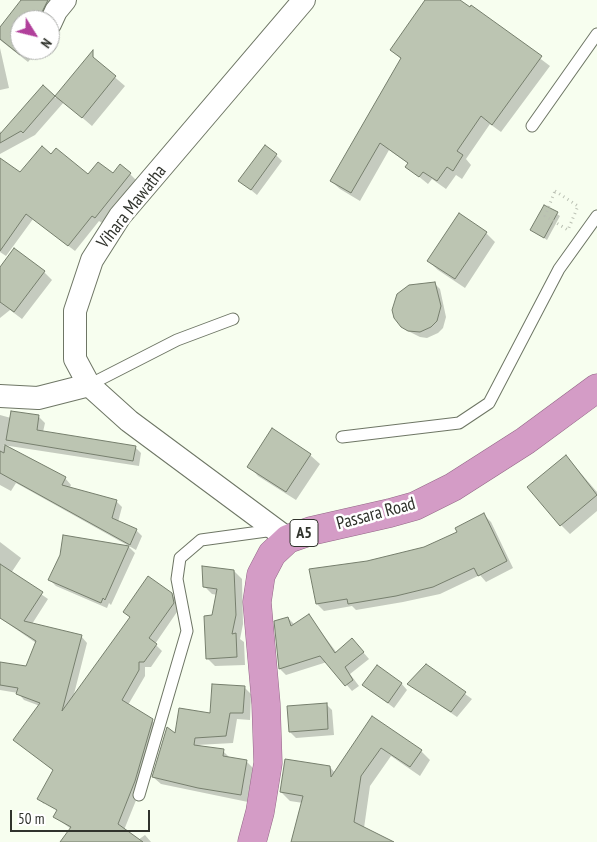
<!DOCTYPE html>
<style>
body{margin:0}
#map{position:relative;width:597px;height:842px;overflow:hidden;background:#f7feef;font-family:"PT Sans Narrow",sans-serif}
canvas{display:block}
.north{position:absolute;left:10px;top:10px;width:50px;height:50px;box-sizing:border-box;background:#fff;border:1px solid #acadab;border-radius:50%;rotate:126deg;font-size:14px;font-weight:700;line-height:20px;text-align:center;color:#30332c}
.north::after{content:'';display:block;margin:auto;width:18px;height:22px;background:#b1409b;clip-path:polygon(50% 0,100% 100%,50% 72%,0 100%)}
.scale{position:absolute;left:10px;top:810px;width:140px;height:22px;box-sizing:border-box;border:2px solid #30332c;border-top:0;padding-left:6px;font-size:15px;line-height:18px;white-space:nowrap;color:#30332c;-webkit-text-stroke:4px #fff;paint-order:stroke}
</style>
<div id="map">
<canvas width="597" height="842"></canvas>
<div class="north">N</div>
<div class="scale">50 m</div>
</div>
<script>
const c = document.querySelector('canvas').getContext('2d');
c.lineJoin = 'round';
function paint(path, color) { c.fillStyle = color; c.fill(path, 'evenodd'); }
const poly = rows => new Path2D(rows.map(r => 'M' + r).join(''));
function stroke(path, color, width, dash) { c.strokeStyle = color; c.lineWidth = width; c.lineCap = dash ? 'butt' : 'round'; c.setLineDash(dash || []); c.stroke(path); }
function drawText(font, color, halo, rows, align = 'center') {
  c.font = font + ' "PT Sans Narrow",sans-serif'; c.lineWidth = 5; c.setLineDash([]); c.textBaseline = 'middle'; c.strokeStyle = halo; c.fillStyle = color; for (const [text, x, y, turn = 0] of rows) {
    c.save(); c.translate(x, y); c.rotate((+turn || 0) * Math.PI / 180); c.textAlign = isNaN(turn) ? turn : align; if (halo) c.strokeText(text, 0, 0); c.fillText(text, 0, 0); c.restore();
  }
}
const shadow = poly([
 [23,0,62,0,48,20,20,20,20,50,38,50,28,62,0,40,0,27],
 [426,0,458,0,470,9,472,7,550,66,501,132,490,124,466,159,471,165,462,179,456,175,446,189,432,179,428,184,407,167,409,164,389,150,360,201,340,189,331,181,401,59,391,50],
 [0,48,9,88,0,90],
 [90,56,125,86,92,126,64,102,35,135,0,154,0,131,2,134,43,86,56,98],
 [276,155,282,161,257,195,240,181],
 [51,156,88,176,130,174,136,180,102,223,99,221,75,251,33,219,6,256,0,252,0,166,20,174],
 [545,206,560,216,547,240,532,230],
 [486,233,495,242,465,288,438,270,428,261],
 [0,269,44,272,52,280,22,319,10,310,0,318],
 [434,283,440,289,446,317,443,328,438,333,427,338,420,337,406,330],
 [0,415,11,418,39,417,45,423,43,432,135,447,141,453,139,466,3,445,65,478,71,485,69,489,116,501,122,507,118,522,136,530,142,536,136,550,16,483,11,491,0,485],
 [310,455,320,464,296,500,258,476,249,466],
 [566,456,597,492,597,511,570,534,561,525],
 [484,515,491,522,513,568,486,582,480,575,440,594,403,602,356,610,352,606,324,611,317,604,311,570,367,562,424,548,459,532],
 [64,537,129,547,135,553,111,605,109,603,107,608,56,586,50,580,61,555],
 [0,542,21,558,11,573,48,599,32,624,81,636,87,643,73,698,131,618,124,612,171,594,178,601,179,609,155,644,162,651,151,667,145,667,145,676,128,705,159,726,141,788,124,830,138,840,145,835,151,842,65,842,71,829,55,817,58,812,44,804,62,814,63,812,44,801,44,804,38,798,54,771,15,740,40,706,24,700,18,693,0,690,0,663,27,668,36,643,0,618],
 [234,571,242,579,243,624,240,639,244,642,245,665,215,666,207,658,218,595,212,594,204,586],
 [309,616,337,653,358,646,369,659,350,674,359,686,352,691,327,662,286,675,280,669,276,622,288,618,295,625],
 [426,666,472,699,457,717,409,684],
 [401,683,407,690,394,708,364,685],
 [244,687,251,694,250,720,237,719,233,743,197,745,223,751,230,758,246,761,253,768,248,802,161,784,153,777,176,735,211,714],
 [326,704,332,710,334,735,296,738,290,732],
 [372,718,421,751,430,760,420,776,391,756,370,786,364,828,392,842,292,842,303,803,290,801,281,792,330,767,335,773]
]);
const building = poly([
 [21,0,48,0,38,20,20,20,20,55,0,39,0,27,21,0],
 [425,0,460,0,470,7,471,5,542,56,492,125,481,116,457,151,463,155,453,171,447,167,437,181,423,172,419,177,405,167,408,163,380,143,351,193,330,181,401,58,390,50,425,0],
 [93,50,93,57,116,76,82,118,55,96,93,50],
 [43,85,55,96,23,133,21,131,0,143,0,134,43,85],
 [265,145,277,154,251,190,238,181,265,145],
 [42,146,51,154,56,148,88,174,98,162,113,173,120,164,131,173,95,218,92,216,68,246,26,214,0,251,0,158,20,172,42,146],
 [544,205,558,212,544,238,530,230,544,205],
 [459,213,487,232,455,279,427,261,459,213],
 [14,248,45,271,14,312,0,302,0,267,14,248],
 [435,282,441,306,437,321,431,327,420,332,408,331,401,327,394,318,392,310,397,294,409,285,435,282],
 [11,411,39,415,37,430,136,446,133,461,6,440,11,411],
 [272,428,311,454,286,492,247,467,272,428],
 [5,445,66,477,62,485,117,500,112,518,137,529,130,545,0,473,0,451,4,453,5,445],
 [566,455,597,495,560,526,527,487,566,455],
 [484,513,507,561,478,576,474,568,433,587,396,596,348,604,347,599,316,604,309,569,367,561,424,547,457,532,455,528,484,513],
 [63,535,129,546,105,600,103,598,101,603,48,580,60,555,63,535],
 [0,564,43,592,24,621,82,635,62,711,130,617,123,612,148,576,172,593,174,603,149,638,157,644,144,662,139,662,139,670,122,700,153,719,135,781,118,824,143,842,60,842,71,827,53,817,57,810,37,799,53,770,13,740,40,703,16,694,18,688,0,685,0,662,26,666,36,641,0,618,0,564],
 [202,566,234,570,236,615,232,634,236,633,237,657,206,659,204,616,212,615,217,589,203,587,202,566],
 [309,614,335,653,352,638,364,652,345,667,353,680,345,686,320,656,279,669,274,621,288,617,291,626,309,614],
 [426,664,466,692,451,712,407,684,426,664],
 [377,665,402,683,388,703,362,685,377,665],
 [212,684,245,686,243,713,230,713,226,736,195,738,194,745,224,749,223,756,247,760,241,795,198,788,152,777,167,727,175,733,179,708,210,713,212,684],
 [327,703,328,729,289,732,287,706,327,703],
 [372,716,422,750,410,767,381,748,361,776,354,822,394,842,291,842,303,796,280,792,285,759,330,766,331,777,372,716]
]);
const path = poly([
 [555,191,578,206,568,230,545,216,555,191]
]);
const service = poly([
 [532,126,597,34],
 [89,385,177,340,233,319],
 [342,437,459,423,489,403,559,269,597,216],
 [139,795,187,631,177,579,180,558,201,540,274,530]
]);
const minor = poly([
 [50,24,56,11,65,0],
 [0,396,38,398,89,385],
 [288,539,129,421,89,385,75,359,75,311,92,260,120,216,304,0]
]);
const trunk = poly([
 [252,842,260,812,268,763,266,704,257,602,261,575,272,554,288,539,311,531,390,513,415,506,453,487,525,441,597,388]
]);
const shields = [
 [304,533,28]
];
const shieldNames = [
 ["A5",304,533]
];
const streetNames = [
 ["Vihara Mawatha",132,207,-52],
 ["Passara Road",376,514,-15]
];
paint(shadow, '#0003');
paint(building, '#bcc5b2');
stroke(building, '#767f6d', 1);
stroke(service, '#6e7665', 13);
stroke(minor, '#6e7665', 24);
stroke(trunk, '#936887', 29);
stroke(path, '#b9bfb2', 3, [1, 4]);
stroke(service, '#fff', 11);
stroke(minor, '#fff', 22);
stroke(trunk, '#d49cc6', 28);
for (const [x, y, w] of shields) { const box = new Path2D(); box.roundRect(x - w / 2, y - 13.5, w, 27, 4); c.fillStyle = '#fff'; c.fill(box); stroke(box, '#30332c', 1); }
drawText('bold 16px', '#30332c', null, shieldNames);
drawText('18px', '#30332c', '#fff', streetNames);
</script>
